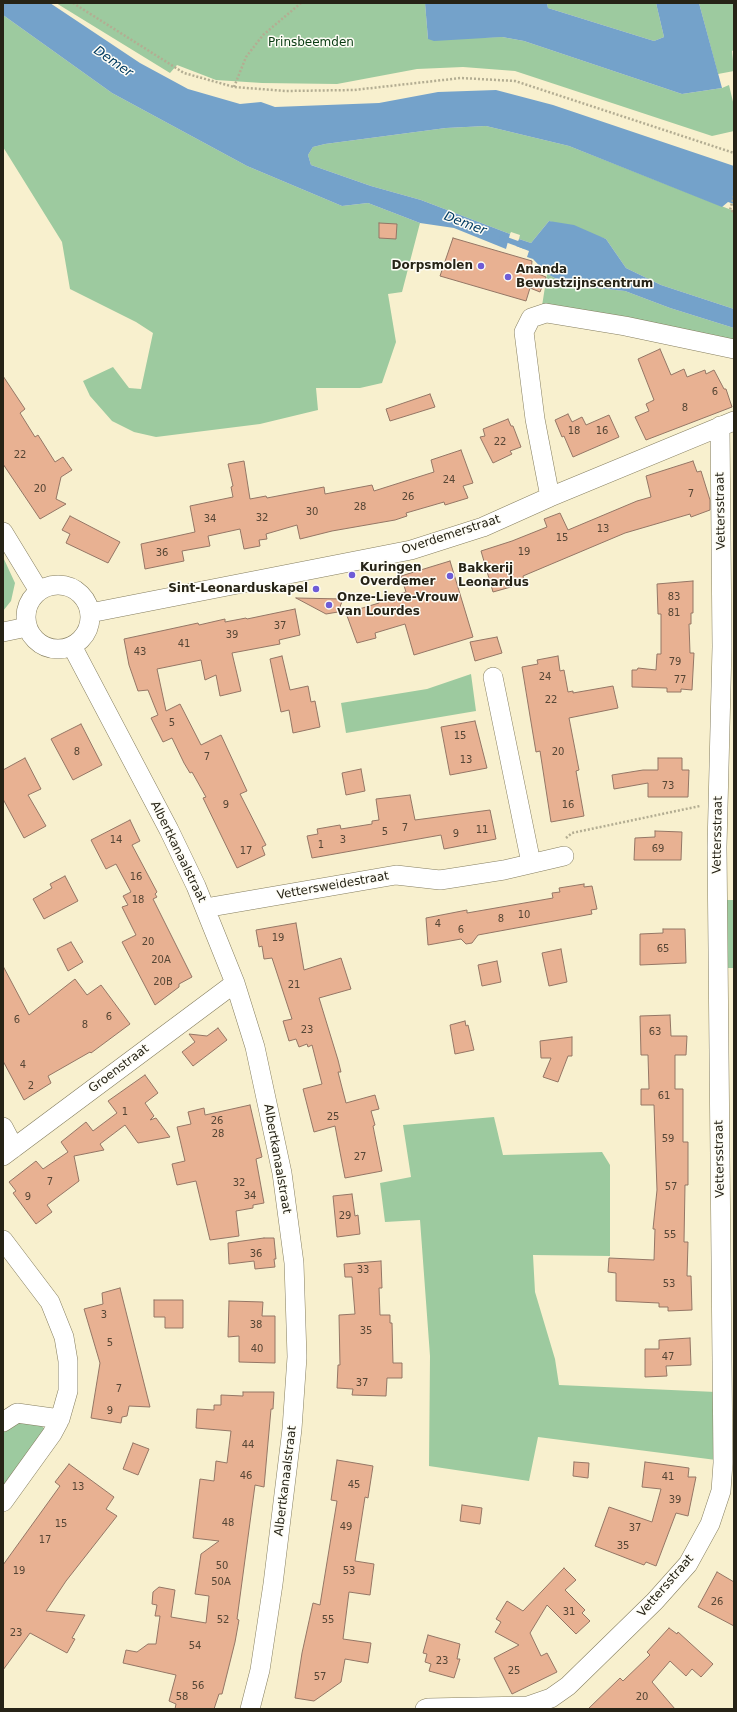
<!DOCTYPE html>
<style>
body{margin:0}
#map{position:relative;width:737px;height:1712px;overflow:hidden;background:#f8f0ce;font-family:"DejaVu Sans",sans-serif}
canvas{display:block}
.frame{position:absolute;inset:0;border:4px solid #262316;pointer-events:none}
</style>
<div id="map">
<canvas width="737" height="1712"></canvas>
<div class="frame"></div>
</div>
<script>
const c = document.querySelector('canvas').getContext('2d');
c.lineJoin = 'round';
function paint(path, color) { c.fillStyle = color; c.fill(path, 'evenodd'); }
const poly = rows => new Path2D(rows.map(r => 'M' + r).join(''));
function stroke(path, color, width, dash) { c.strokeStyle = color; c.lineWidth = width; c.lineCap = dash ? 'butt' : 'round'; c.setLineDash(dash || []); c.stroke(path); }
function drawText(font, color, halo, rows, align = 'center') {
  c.font = font + ' "DejaVu Sans",sans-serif'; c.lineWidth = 3; c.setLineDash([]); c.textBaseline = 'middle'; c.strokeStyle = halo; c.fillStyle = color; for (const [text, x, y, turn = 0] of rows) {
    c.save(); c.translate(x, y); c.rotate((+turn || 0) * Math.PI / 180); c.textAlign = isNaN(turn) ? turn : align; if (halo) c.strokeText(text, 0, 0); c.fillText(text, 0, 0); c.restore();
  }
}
const green = poly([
 [56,3,425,3,428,39,502,37,524,41,682,94,722,88,729,85,734,106,734,131,712,136,515,71,463,67,417,69,337,84,262,83,216,80,177,65,170,73],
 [547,3,656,3,664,37,654,41,548,8],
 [699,3,734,3,734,50,732,51,734,71,718,74],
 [3,15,112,93,247,166,342,206,368,203,420,223,402,292,388,294,396,342,382,383,360,388,316,388,318,410,260,424,156,437,134,432,112,421,90,396,83,381,113,367,129,388,141,389,153,333,136,322,70,289,62,242,3,147],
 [486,126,569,146,734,211,734,309,661,285,626,268,606,239,549,221,531,243,519,239,520,235,511,232,510,234,421,200,371,186,311,165,308,155,313,147,325,144,446,128],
 [547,274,568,285,625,291,670,308,734,328,734,343,542,306],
 [3,557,15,583,11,601,3,611],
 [471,674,476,711,346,733,341,703,427,689],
 [724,900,734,900,734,968,722,968],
 [494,1117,503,1155,602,1152,610,1165,610,1256,533,1255,535,1292,555,1359,559,1385,716,1392,716,1460,538,1437,529,1481,429,1466,430,1356,420,1220,385,1222,380,1183,411,1177,403,1125],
 [15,1419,40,1424,46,1430,3,1492,3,1428]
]);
const water = poly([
 [3,3,50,3,140,63,188,89,240,104,261,102,275,107,379,103,438,92,496,90,553,105,734,166,734,204,728,202,722,207,569,146,486,126,446,128,325,144,313,147,308,155,311,165,371,186,421,200,510,234,506,249,454,228,420,223,368,203,342,206,247,166,112,93,3,15],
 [425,3,547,3,548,8,654,41,664,37,656,3,699,3,722,88,682,94,524,41,502,37,434,41,428,39],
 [549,221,574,225,606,239,626,268,661,285,734,309,734,328,670,308,625,291,568,285,547,274,533,259,527,257,529,251,516,246,519,239,531,243]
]);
const stream = poly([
 [502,238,524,246]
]);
const building = poly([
 [379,223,397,224,396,239,379,238,379,223],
 [453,238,532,261,531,271,546,277,540,292,530,288,526,301,440,276,453,238],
 [660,349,671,375,684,369,687,377,705,370,706,374,714,370,724,389,726,389,732,407,646,440,635,417,649,411,646,404,654,400,638,359,660,349],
 [3,376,25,409,20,413,35,437,38,435,55,462,63,457,72,470,61,477,56,499,66,504,40,519,3,464,3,376],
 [430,394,435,407,390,421,386,409,430,394],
 [568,414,572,422,582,417,586,425,609,415,619,437,573,457,564,436,562,437,555,420,568,414],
 [508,419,511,426,513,426,521,447,510,451,512,454,493,463,480,437,485,436,483,429,508,419],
 [461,450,473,483,463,486,468,498,445,505,444,502,406,513,407,516,395,520,332,531,300,539,297,525,266,534,267,539,259,540,260,546,244,549,240,529,208,536,210,546,182,551,184,561,145,569,141,544,195,532,190,506,233,497,231,487,233,486,228,464,244,461,250,499,266,496,267,498,324,487,325,494,372,485,374,491,434,472,431,460,461,450],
 [693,461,697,472,701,471,710,500,710,510,691,517,690,514,625,533,523,576,525,583,493,592,481,551,512,541,547,527,544,519,560,513,568,530,637,501,651,497,646,476,693,461],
 [70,516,120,542,108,563,66,543,70,534,62,530,70,516],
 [450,561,473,637,414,655,405,624,375,633,376,638,357,643,346,613,379,603,379,600,406,592,401,576,450,561],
 [693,581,693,613,691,613,691,624,689,624,690,653,694,653,692,690,681,689,681,692,667,692,667,688,632,687,632,670,637,670,638,668,656,670,657,654,661,654,661,614,658,614,657,584,693,581],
 [296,598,343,599,338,612,326,614,296,598],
 [295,609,300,635,279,640,280,644,232,653,241,691,220,696,216,675,205,680,201,660,157,669,166,711,180,704,201,745,221,735,247,791,240,794,266,845,262,847,265,855,237,868,203,798,206,797,192,772,190,773,184,763,172,738,163,742,151,718,158,715,148,690,138,691,129,665,124,639,198,623,199,625,225,619,225,622,246,618,247,619,295,609],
 [497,637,502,653,475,661,470,642,497,637],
 [282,656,290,690,308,686,311,702,315,701,320,727,293,733,289,710,281,712,270,659,282,656],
 [558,656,560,671,564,670,568,692,573,691,573,693,613,686,618,708,569,718,579,770,576,771,584,816,551,822,540,751,536,752,530,716,522,667,538,664,537,660,558,656],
 [475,721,487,768,450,775,441,727,475,721],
 [81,724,102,765,73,780,51,739,81,724],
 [25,758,41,789,28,795,46,826,24,838,3,799,3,770,25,758],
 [658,758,682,758,682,770,689,770,688,797,648,797,648,783,614,789,612,775,643,770,658,770,658,758],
 [361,769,365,791,346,795,342,773,361,769],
 [410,795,415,820,490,810,496,839,444,849,441,835,312,858,307,836,318,834,317,829,340,825,341,829,372,824,372,821,379,820,376,799,410,795],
 [130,820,140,841,132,845,157,892,155,894,157,897,153,899,192,977,179,984,179,987,155,1005,122,942,136,935,122,907,128,905,123,896,131,892,116,864,106,869,91,840,130,820],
 [655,831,682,832,681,860,634,860,635,838,655,837,655,831],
 [65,876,78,901,44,919,33,899,52,888,50,884,65,876],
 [584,884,584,887,592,886,597,909,591,910,592,914,478,935,472,943,466,944,461,939,428,945,426,918,467,910,467,913,553,898,552,893,560,892,559,888,584,884],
 [296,923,304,970,341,958,351,989,319,998,338,1060,341,1072,338,1072,346,1103,375,1095,379,1109,371,1111,375,1125,373,1126,382,1171,345,1178,335,1126,314,1132,303,1089,322,1084,312,1045,308,1047,307,1044,299,1047,296,1039,289,1041,283,1021,292,1019,272,958,264,959,262,946,259,947,256,930,296,923],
 [663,929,685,929,686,963,640,965,640,934,663,933,663,929],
 [71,942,83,962,68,971,57,949,71,942],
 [561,949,567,982,549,986,542,953,561,949],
 [497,961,501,982,482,986,478,965,497,961],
 [3,966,29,1015,75,979,87,995,101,985,130,1024,91,1053,90,1052,48,1076,51,1083,24,1100,3,1061,3,966],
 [670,1015,671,1036,687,1036,686,1055,675,1055,675,1089,683,1089,683,1142,688,1142,688,1185,685,1185,684,1242,688,1242,687,1276,691,1276,692,1310,668,1311,668,1307,659,1307,659,1303,616,1301,616,1273,608,1272,609,1258,654,1260,655,1229,653,1229,657,1190,654,1105,641,1105,641,1089,649,1089,648,1055,641,1055,640,1016,670,1015],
 [465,1021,466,1026,468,1025,474,1050,455,1054,450,1025,465,1021],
 [218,1028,227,1040,193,1066,182,1052,195,1042,189,1034,207,1036,218,1028],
 [572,1037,572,1056,568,1056,558,1082,543,1077,551,1058,541,1058,540,1041,572,1037],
 [145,1075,158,1093,145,1103,154,1116,150,1120,156,1118,170,1137,138,1143,125,1125,100,1144,104,1150,74,1156,79,1181,47,1205,52,1212,36,1224,13,1193,16,1191,9,1182,36,1161,43,1169,68,1152,61,1142,86,1122,93,1131,117,1113,108,1101,145,1075],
 [250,1105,262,1157,256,1159,264,1203,253,1205,253,1208,236,1211,239,1236,210,1240,196,1181,177,1185,172,1164,185,1161,177,1127,191,1124,188,1112,204,1108,205,1115,250,1105],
 [352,1194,355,1216,358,1215,360,1234,337,1237,333,1196,352,1194],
 [264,1238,274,1238,276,1259,274,1259,275,1267,255,1269,254,1261,229,1264,228,1243,264,1238],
 [381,1261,382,1288,379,1288,380,1315,390,1315,390,1323,392,1323,393,1363,402,1363,402,1378,387,1378,386,1396,352,1395,353,1389,337,1388,338,1365,340,1365,339,1315,355,1314,352,1277,345,1277,344,1264,381,1261],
 [120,1288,150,1407,129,1406,127,1416,122,1417,121,1423,91,1418,100,1363,84,1309,103,1304,102,1293,120,1288],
 [154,1300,183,1300,183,1328,165,1328,165,1317,154,1317,154,1300],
 [229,1301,263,1302,262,1316,275,1316,275,1363,239,1362,239,1336,228,1337,229,1301],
 [690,1338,691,1365,666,1366,667,1376,645,1377,645,1349,659,1349,659,1340,690,1338],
 [243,1392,274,1392,273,1409,271,1409,264,1487,255,1485,237,1619,239,1620,235,1642,222,1694,219,1694,214,1709,175,1709,176,1704,169,1701,176,1675,123,1663,126,1650,137,1652,148,1644,156,1644,160,1616,155,1616,157,1605,152,1604,153,1592,159,1587,175,1590,171,1617,206,1623,209,1596,195,1594,201,1554,219,1541,193,1538,200,1479,214,1481,216,1461,227,1463,231,1431,196,1428,197,1409,214,1410,214,1405,221,1405,221,1395,243,1396,243,1392],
 [133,1443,149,1449,138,1475,123,1469,133,1443],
 [337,1460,373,1466,368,1498,365,1497,355,1561,374,1564,370,1595,349,1592,343,1639,371,1643,368,1663,345,1659,341,1682,314,1701,295,1698,302,1653,313,1603,320,1605,337,1501,331,1500,337,1460],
 [574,1462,589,1463,588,1478,573,1476,574,1462],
 [645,1462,689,1468,688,1477,696,1477,688,1516,676,1513,656,1566,646,1562,644,1565,595,1546,609,1507,652,1522,661,1489,642,1487,645,1462],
 [69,1464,114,1497,106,1509,117,1516,66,1581,46,1611,85,1615,72,1638,75,1639,67,1653,30,1633,3,1670,3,1565,60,1486,55,1482,69,1464],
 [462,1505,482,1508,480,1524,460,1521,462,1505],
 [564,1568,576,1580,565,1590,585,1610,582,1613,590,1621,576,1634,547,1605,530,1633,541,1656,547,1653,557,1672,512,1694,494,1658,519,1645,495,1632,501,1622,496,1619,507,1601,523,1611,564,1568],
 [717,1572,734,1582,734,1626,698,1607,717,1572],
 [669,1628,677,1634,678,1632,713,1664,701,1677,692,1669,686,1676,670,1661,652,1682,675,1709,588,1709,620,1678,623,1681,650,1655,647,1652,669,1628],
 [428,1635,460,1644,457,1659,460,1659,454,1678,429,1671,431,1664,425,1662,427,1654,423,1653,428,1635]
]);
const path = poly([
 [73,3,184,73,234,87,286,91,354,90,461,78,515,81,734,153],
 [234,87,246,57,263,35,301,3],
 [734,196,730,210,734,212],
 [566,838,572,833,700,806]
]);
const street = poly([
 [550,497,535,419,524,332,531,318,546,313,625,326,734,349],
 [3,532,39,591],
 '26 617a32 32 0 1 1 64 0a32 32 0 1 1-64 0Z',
 [90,613,411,550,483,527,550,497,734,421],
 [3,632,27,627],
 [72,646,169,830,196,886,235,983,255,1047,282,1173,294,1263,297,1357,292,1429,273,1584,260,1670,250,1709],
 [493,677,531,863],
 [205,908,396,875,440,880,504,870,564,856],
 [3,1127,14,1148],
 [3,1156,235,983],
 [3,1240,50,1302,64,1337,68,1361,68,1391,60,1419,52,1434,3,1502],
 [3,1422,17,1413,60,1419],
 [425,1709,428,1708,528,1706,551,1698,568,1686,655,1601,688,1564,710,1524,721,1491,723,1463,717,847,722,647,720,426]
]);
const markers = [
 [481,266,4,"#6e5cd6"],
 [508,277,4,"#6e5cd6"],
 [352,575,4,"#6e5cd6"],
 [450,576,4,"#6e5cd6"],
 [316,589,4,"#6e5cd6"],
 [329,605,4,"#6e5cd6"]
];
const numberNames = [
 ["6",715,392],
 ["8",685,408],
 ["18",574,431],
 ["16",602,431],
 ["22",500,442],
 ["22",20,455],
 ["24",449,480],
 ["20",40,489],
 ["7",691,494],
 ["26",408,497],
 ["28",360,507],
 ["30",312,512],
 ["32",262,518],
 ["34",210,519],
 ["13",603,529],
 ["15",562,538],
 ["19",524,552],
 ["36",162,553],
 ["83",674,597],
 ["81",674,613],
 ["37",280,626],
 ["39",232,635],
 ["41",184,644],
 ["43",140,652],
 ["79",675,662],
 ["24",545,677],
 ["77",680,680],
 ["22",551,700],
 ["5",172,723],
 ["15",460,736],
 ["8",77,752],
 ["20",558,752],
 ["7",207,757],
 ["13",466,760],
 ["73",668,786],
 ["9",226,805],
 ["16",568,805],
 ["7",405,828],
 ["11",482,830],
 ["5",385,832],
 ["9",456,834],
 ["14",116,840],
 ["3",343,840],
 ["1",321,845],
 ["69",658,849],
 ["17",246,851],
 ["16",136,877],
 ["18",138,900],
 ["10",524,915],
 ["8",501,919],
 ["4",438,924],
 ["6",461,930],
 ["19",278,938],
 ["20",148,942],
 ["65",663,949],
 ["20A",161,960],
 ["20B",163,982],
 ["21",294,985],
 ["6",109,1017],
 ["6",17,1020],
 ["8",85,1025],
 ["23",307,1030],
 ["63",655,1032],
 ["4",23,1065],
 ["2",31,1086],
 ["61",664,1096],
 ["1",125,1112],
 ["25",333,1117],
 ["26",217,1121],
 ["28",218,1134],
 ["59",668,1139],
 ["27",360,1157],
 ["7",50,1182],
 ["32",239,1183],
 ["57",671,1187],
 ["34",250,1196],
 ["9",28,1197],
 ["29",345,1216],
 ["55",670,1235],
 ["36",256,1254],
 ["33",363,1270],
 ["53",669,1284],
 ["3",104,1315],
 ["38",256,1325],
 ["35",366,1331],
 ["5",110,1343],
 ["40",257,1349],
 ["47",668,1357],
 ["37",362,1383],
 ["7",119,1389],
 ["9",110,1411],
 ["44",248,1445],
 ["46",246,1476],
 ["41",668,1477],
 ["45",354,1485],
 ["13",78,1487],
 ["39",675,1500],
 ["48",228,1523],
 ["15",61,1524],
 ["49",346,1527],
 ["37",635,1528],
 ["17",45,1540],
 ["35",623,1546],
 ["50",222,1566],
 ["19",19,1571],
 ["53",349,1571],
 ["50A",221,1582],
 ["26",717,1602],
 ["31",569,1612],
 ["52",223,1620],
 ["55",328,1620],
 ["23",16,1633],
 ["54",195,1646],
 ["23",442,1661],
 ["25",514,1671],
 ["57",320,1677],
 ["56",198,1686],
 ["58",182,1697],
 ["20",642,1697]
];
const parkNames = [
 ["Prinsbeemden",311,43]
];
const poiNames = [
 ["Dorpsmolen",473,266,"right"],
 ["Ananda",516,270],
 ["Bewustzijnscentrum",516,284],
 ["Kuringen",360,568],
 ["Overdemer",360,582],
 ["Bakkerij",458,569],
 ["Leonardus",458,583],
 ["Sint-Leonarduskapel",308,589,"right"],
 ["Onze-Lieve-Vrouw",337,598],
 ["van Lourdes",337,612]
];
const streetNames = [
 ["Vettersstraat",721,511,-91],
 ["Overdemerstraat",451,535,-18],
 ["Vettersstraat",718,835,-89],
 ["Albertkanaalstraat",178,852,64],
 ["Vettersweidestraat",333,886,-10],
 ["Groenstraat",119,1069,-37],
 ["Albertkanaalstraat",277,1159,80],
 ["Vettersstraat",720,1159,-91],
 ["Albertkanaalstraat",286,1481,-83],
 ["Vettersstraat",666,1586,-49]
];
const waterNames = [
 ["Demer",113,62,35],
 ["Demer",465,224,21]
];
paint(green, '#9dca9f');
paint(water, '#74a2ca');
stroke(stream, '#74a2ca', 5.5);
paint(building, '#e8b192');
stroke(building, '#947665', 1);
stroke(street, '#857e5f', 20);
stroke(path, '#b3ad92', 2.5, [2, 2]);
stroke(street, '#fff', 19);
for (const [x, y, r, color] of markers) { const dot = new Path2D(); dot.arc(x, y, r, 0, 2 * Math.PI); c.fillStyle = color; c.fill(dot); stroke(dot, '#fefdf6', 1.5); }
drawText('10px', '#564635', null, numberNames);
drawText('12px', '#083b12', '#fefdf6', parkNames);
drawText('bold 12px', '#262316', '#fefdf6', poiNames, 'left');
drawText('12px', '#262316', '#fefdf6', streetNames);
drawText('italic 13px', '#013b62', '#fefdf6', waterNames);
</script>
